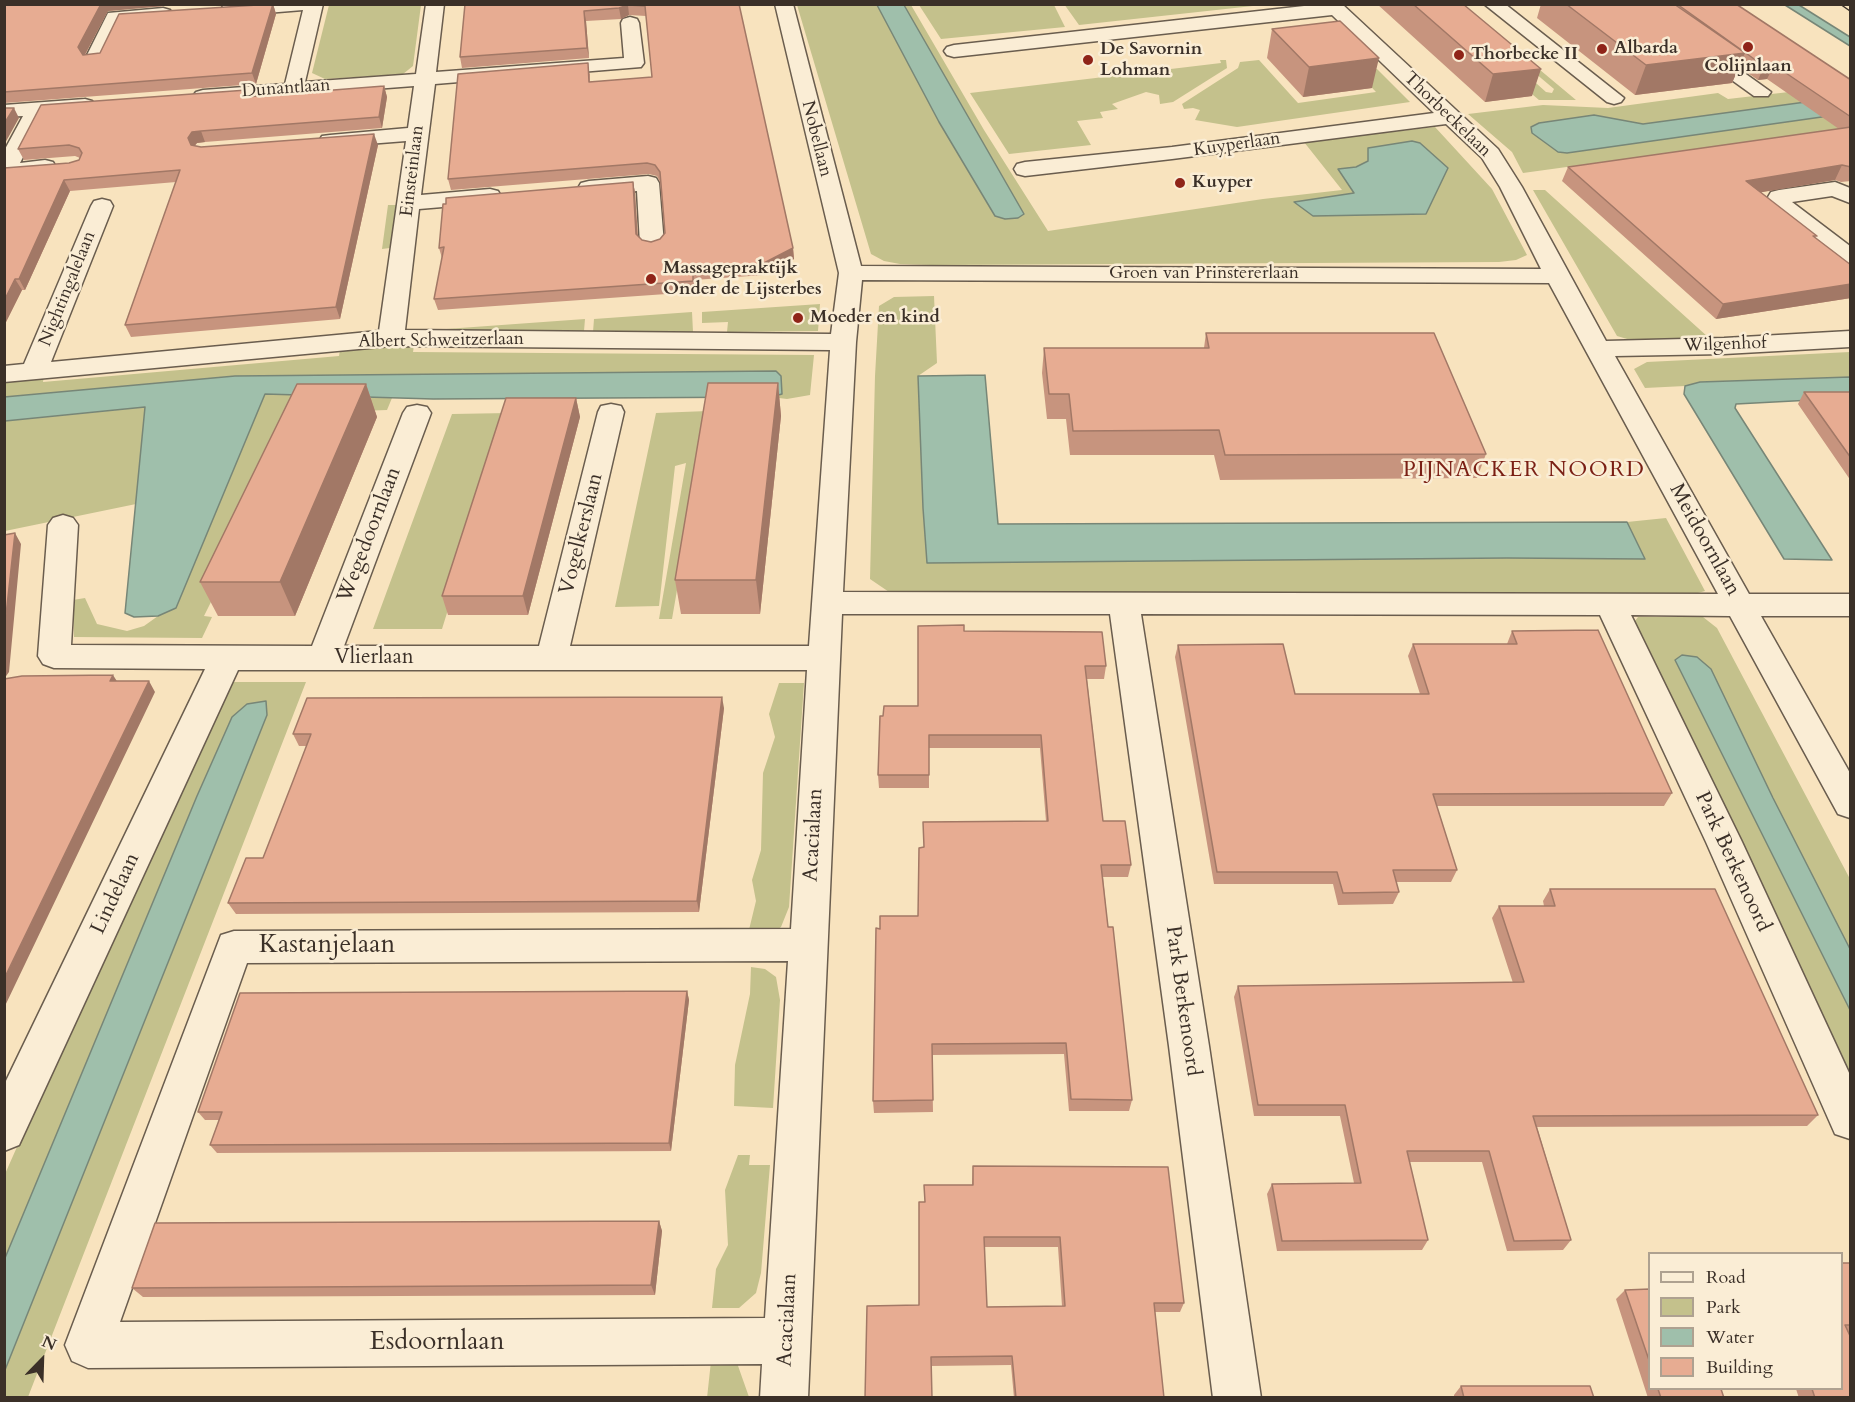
<!DOCTYPE html>
<style>
body{margin:0}
#map{position:relative;width:1855px;height:1402px;overflow:hidden;background:#f8e3be;font-family:Cardo,serif}
canvas{display:block}
.frame{position:absolute;inset:0;border:6px solid #3b3028;pointer-events:none}
.legend{position:absolute;left:1648px;top:1252px;width:195px;height:138px;box-sizing:border-box;background:#faedd5;border:2px solid #aea190;margin:0;padding:8px 10px;list-style:none;font-size:18px;color:#3b3028}
.legend li{display:flex;align-items:center;gap:12px;height:30px}
.legend b{width:30px;border:2px solid #aea190}
.north{position:absolute;left:12px;top:1330px;width:60px;height:60px;-webkit-text-stroke:4px #faedd5;paint-order:stroke;rotate:23deg;font-size:16px;font-weight:700;line-height:24px;text-align:center;color:#3b3028}
.north::after{content:'';display:block;margin:auto;width:21px;height:27px;background:#3b3028;clip-path:polygon(50% 0,100% 100%,50% 72%,0 100%)}
</style>
<div id="map">
<canvas width="1855" height="1402"></canvas>
<div class="frame"></div>
<ul class="legend">
<li><b style="height:8px;background:#faedd5"></b>Road</li>
<li><b style="height:16px;background:#c4c18c"></b>Park</li>
<li><b style="height:16px;background:#9fbfab"></b>Water</li>
<li><b style="height:16px;background:#e7ac92"></b>Building</li>
</ul>
<div class="north">N</div>
</div>
<script>
const c = document.querySelector('canvas').getContext('2d');
c.lineJoin = 'round';
function paint(path, color) { c.fillStyle = color; c.fill(path, 'evenodd'); }
const poly = rows => new Path2D(rows.map(r => 'M' + r).join(''));
function stroke(path, color, width, dash) { c.strokeStyle = color; c.lineWidth = width; c.lineCap = dash ? 'butt' : 'round'; c.setLineDash(dash || []); c.stroke(path); }
function drawText(font, color, halo, rows, align = 'center') {
  c.font = font + ' Cardo,serif'; c.lineWidth = 5; c.setLineDash([]); c.textBaseline = 'middle'; c.strokeStyle = halo; c.fillStyle = color; for (const [text, x, y, turn = 0] of rows) {
    c.save(); c.translate(x, y); c.rotate((+turn || 0) * Math.PI / 180); c.textAlign = isNaN(turn) ? turn : align; if (halo) c.strokeText(text, 0, 0); c.fillText(text, 0, 0); c.restore();
  }
}
const green = poly([
 [1064,4,1262,4,1262,5,1079,25],
 [329,5,421,5,413,66,403,74,325,79,312,73],
 [797,5,877,5,939,122,995,216,1005,219,1017,218,1024,214,904,5,911,5,984,130,1048,231,1263,199,1342,190,1304,142,1435,127,1492,189,1527,255,1516,260,1499,262,931,265,900,264,884,261,871,254],
 [919,5,1054,5,1065,27,941,39],
 [1431,9,1471,25,1546,92,1552,93,1554,89,1478,25,1485,24,1576,100,1539,100],
 [1220,60,1226,60,1227,68,1173,102,1160,104,1159,95,1146,92,1112,104,1118,109,1100,112,1103,118,1077,121,1091,145,1009,154,970,93,1221,63],
 [1259,60,1298,103,1376,92,1356,71,1377,69,1410,102,1237,127,1195,120,1200,110,1193,108,1184,109,1182,104,1238,68,1240,62],
 [1850,85,1850,128,1523,173,1512,152,1468,114,1543,105,1608,108,1718,93,1728,99],
 [1533,190,1545,190,1708,337,1634,341,1617,336],
 [388,205,397,205,390,248,382,249],
 [934,296,937,363,918,376,923,508,927,563,1507,558,1645,559,1627,522,1666,518,1705,591,1691,595,892,594,870,579,875,376,879,306,894,297],
 [820,304,818,331,727,332,728,322,702,323,702,312],
 [692,312,693,332,593,332,594,319],
 [585,319,584,331,446,332,446,329],
 [414,346,413,352,814,355,810,395,787,399,771,397,781,376,776,371,235,376,5,397,5,380,44,376,43,382,339,356,340,350],
 [1850,352,1850,377,1700,382,1685,386,1645,388,1634,369,1647,362],
 [265,394,392,398,387,410,305,413,204,616,212,617,202,638,74,637,73,600,85,598,97,624,127,631,144,626,158,616,176,608],
 [146,407,136,504,5,531,5,421],
 [708,411,672,619,659,619,686,463,675,466,659,606,615,607,656,413],
 [509,413,442,629,373,629,452,414],
 [1638,617,1703,617,1717,628,1850,879,1850,1085,1631,626],
 [223,682,306,682,28,1397,5,1397,5,1370,267,715,247,704,232,717,197,796,5,1258,5,1174],
 [779,683,804,683,789,907,781,927,766,938,747,938,756,901,752,880,761,850,763,773,775,737,769,714],
 [751,967,765,969,776,977,780,1000,773,1108,734,1106,735,1065,750,994],
 [738,1155,750,1155,749,1165,770,1165,761,1273,756,1293,739,1308,712,1308,716,1269,728,1245,725,1190],
 [712,1352,737,1363,749,1397,707,1398]
]);
const water = poly([
 [877,5,904,5,1024,214,1018,218,1005,219,995,216,939,122,877,5],
 [1785,5,1799,5,1850,37,1850,46,1785,5],
 [1850,96,1850,113,1567,153,1558,152,1532,133,1531,127,1539,123,1594,115,1643,124,1850,96],
 [1412,141,1420,143,1448,168,1426,214,1313,216,1294,202,1354,193,1338,169,1356,167,1368,161,1368,148,1412,141],
 [776,371,781,376,782,394,771,397,433,399,265,394,176,608,158,616,134,617,125,613,145,407,5,421,4,397,235,376,776,371],
 [985,375,998,524,1627,522,1645,559,1507,558,927,563,923,508,918,376,985,375],
 [1850,377,1850,398,1736,404,1735,408,1832,560,1784,559,1684,394,1685,386,1700,382,1850,377],
 [1682,655,1697,657,1711,669,1773,798,1850,949,1850,1010,1675,660,1682,655],
 [266,701,267,715,5,1370,5,1258,197,796,232,717,247,704,266,701]
]);
const minor = poly([
 [230,4,323,4,305,82,416,74,426,4,444,4,436,72,624,58,621,23,623,19,630,17,637,19,639,23,644,63,641,67,435,84,421,195,490,189,498,191,501,196,498,201,490,203,419,209,405,330,831,334,839,273,775,4,793,4,861,266,1541,269,1500,187,1482,158,1446,124,1172,159,1025,176,1017,174,1014,169,1017,164,1025,162,1172,147,1434,113,1332,15,954,57,947,55,944,51,947,47,954,45,1322,4,1342,4,1498,149,1522,187,1606,341,1724,338,1850,331,1850,347,1724,354,1615,356,1749,594,1850,594,1850,616,1761,616,1850,773,1850,818,1838,814,1730,616,1631,615,1742,842,1850,1075,1850,1139,1835,1134,1706,842,1600,615,1141,614,1209,1046,1261,1398,1213,1398,1169,1046,1110,614,842,614,808,1398,760,1398,762,1364,88,1368,72,1361,65,1345,221,935,234,931,791,929,807,670,238,670,19,1145,4,1151,4,1085,205,669,54,668,43,664,38,656,48,525,53,518,63,515,73,518,78,525,71,645,312,646,403,413,407,407,417,405,427,407,431,413,344,646,539,646,598,412,601,406,611,404,621,406,624,412,570,646,809,646,830,350,391,346,4,382,4,366,24,364,91,206,94,201,102,199,110,201,113,206,51,362,379,331,406,141,330,147,322,146,319,141,322,136,330,135,408,128,414,86,203,102,196,100,193,96,196,92,203,90,285,84,303,10,230,16,223,14,221,10,223,6,230,4],
 [862,280,1549,283,1718,594,843,592,856,342,862,280],
 [788,961,765,1318,120,1322,247,963,788,961],
 [1484,4,1505,4,1624,98,1621,102,1614,104,1607,102,1484,4],
 [1626,4,1648,4,1771,92,1768,96,1754,96,1626,4],
 [163,8,170,10,172,14,170,18,122,22,102,63,88,63,85,59,108,13,163,8],
 [85,99,92,101,95,105,92,109,45,114,20,163,45,160,53,162,56,167,53,172,4,177,4,151,23,116,4,117,4,105,85,99],
 [648,176,656,178,659,183,664,244,660,249,652,251,644,249,640,244,637,191,589,195,581,193,578,188,581,183,589,181,648,176],
 [1835,182,1850,188,1850,203,1832,196,1792,202,1850,246,1850,264,1842,262,1773,209,1768,197,1771,192,1779,190,1835,182]
]);
const tram = poly([
 [1840,4,1850,11]
]);
const wall = poly([
 [4,4,186,4,108,11,85,55,100,53,273,4,276,14,256,84,4,103],
 [465,4,739,4,793,248,794,259,764,275,694,280,695,292,438,310,434,299,442,258,439,248,633,182,635,193,638,236,642,240,651,242,660,239,665,233,660,182,657,176,649,174,451,190,448,179,590,73,590,82,652,77,646,16,629,15,621,19,586,21,589,58,462,68,460,57],
 [1377,4,1463,4,1532,96,1485,102],
 [1541,4,1736,4,1851,80,1851,181,1841,182,1835,180,1761,192,1816,238,1851,265,1851,298,1716,319,1562,181,1568,167,1839,129,1767,79,1758,80,1739,67,1732,83,1635,95,1537,18],
 [1272,29,1372,88,1303,97,1267,58],
 [384,86,387,97,382,128,205,142,197,143,194,146,201,147,378,145,340,319,131,337,125,325,176,182,70,191,25,290,22,290,4,326,4,168,69,163,79,160,80,158,75,156,24,160,18,149,250,97],
 [1206,333,1486,454,1477,478,1220,480,1214,455,1070,455,1066,419,1047,419,1042,373,1044,348,1204,348],
 [778,383,781,416,760,614,681,614,675,580],
 [366,384,377,417,295,616,218,616,200,582],
 [1804,392,1851,392,1851,481,1798,404],
 [576,398,580,417,528,615,448,615,442,596],
 [964,631,1106,666,1104,679,1087,679,1103,821,1131,865,1128,877,1103,877,1108,927,1132,1100,1129,1111,1069,1111,1064,1054,932,1055,933,1112,874,1113,873,1101,880,929,918,916,923,847,1046,821,1040,748,929,748,929,788,879,788,878,775,883,716,918,706],
 [1512,631,1672,793,1664,806,1437,806,1457,870,1451,882,1396,882,1399,892,1393,904,1338,905,1333,884,1214,884,1175,657,1178,645,1295,694,1420,694,1408,656,1413,644,1507,644],
 [724,708,699,912,236,914,228,903,263,858,307,746,299,746,293,734],
 [1550,889,1818,1115,1807,1126,1537,1127,1571,1240,1563,1250,1507,1251,1482,1162,1409,1162,1428,1240,1422,1250,1277,1251,1267,1194,1272,1184,1354,1183,1340,1116,1254,1116,1234,997,1238,986,1513,983,1492,918,1499,906,1544,906,1543,901],
 [687,991,689,1000,671,1151,217,1153,210,1145,219,1120,205,1120,198,1112],
 [973,1166,1184,1303,1180,1312,1155,1312,1164,1398,1014,1398,1011,1365,931,1366,919,1305,972,1185],
 [984,1247,1058,1247,1062,1306,987,1307],
 [659,1221,662,1231,655,1295,143,1297,132,1288],
 [1842,1263,1851,1263,1851,1334,1849,1334,1851,1398,1799,1398,1796,1389,1842,1389],
 [1650,1289,1650,1389,1721,1389,1724,1398,1648,1398,1616,1299,1625,1290],
 [1461,1386,1594,1398,1454,1398,1454,1395]
]);
const shadedWall = poly([
 [101,4,186,4,108,11,83,58,78,47],
 [273,4,276,14,256,84,252,73],
 [628,5,629,15,621,19,619,8],
 [584,11,586,21,589,58,587,48],
 [1745,53,1732,83,1635,95,1646,65],
 [1379,58,1372,88,1303,97,1309,67],
 [1774,65,1767,79,1758,80,1764,66],
 [1541,69,1532,96,1485,102,1493,74],
 [384,86,387,97,382,128,379,117],
 [247,90,251,101,245,97],
 [14,108,19,118,4,145,4,124],
 [201,131,205,142,197,143,192,149,188,138,192,132],
 [374,134,378,145,340,319,336,307],
 [1842,165,1835,180,1739,196,1746,181],
 [64,180,70,191,25,290,19,279],
 [633,182,635,193,638,245,636,234],
 [793,248,794,259,764,275,762,264],
 [15,279,22,290,4,326,4,301],
 [1851,284,1851,298,1716,319,1723,304],
 [778,383,781,416,760,614,756,580],
 [366,384,377,417,295,616,280,582],
 [576,398,580,417,528,615,523,596],
 [15,533,21,544,9,672,4,679,4,633],
 [113,675,120,686,110,681],
 [149,681,155,692,4,1008,4,979],
 [722,697,724,708,699,912,697,901],
 [687,991,689,1000,671,1151,669,1143],
 [659,1221,662,1231,655,1295,651,1285]
]);
const building = poly([
 [4,4,101,4,78,47,83,55,100,53,119,14,273,4,252,73,4,92,4,4],
 [465,4,739,4,793,248,762,264,693,269,693,281,434,299,444,247,439,248,443,204,446,204,446,198,633,182,636,234,642,240,651,242,660,239,665,233,660,172,655,165,647,163,448,179,458,74,588,63,589,82,652,77,645,6,628,5,619,8,584,11,587,48,460,57,465,4],
 [1413,4,1463,4,1541,69,1493,74,1413,4],
 [1566,4,1674,4,1745,53,1646,65,1566,4],
 [1677,4,1736,4,1851,80,1851,117,1774,65,1764,66,1677,4],
 [1340,21,1379,58,1309,67,1272,29,1340,21],
 [384,86,379,117,201,131,192,132,188,138,191,145,201,147,374,134,336,307,125,325,180,170,64,180,19,279,15,279,4,301,4,168,69,163,79,160,82,153,79,148,69,145,18,149,41,105,247,90,245,97,384,86],
 [4,108,14,108,4,124,4,108],
 [1851,127,1851,167,1842,165,1746,181,1817,236,1813,236,1851,265,1851,284,1723,304,1568,167,1851,127],
 [1206,333,1434,333,1486,454,1225,455,1219,430,1073,431,1069,394,1049,394,1044,348,1209,348,1206,333],
 [708,383,778,383,756,580,675,580,708,383],
 [297,384,366,384,280,582,200,582,297,384],
 [1804,392,1851,392,1851,458,1804,392],
 [506,398,576,398,523,596,442,596,506,398],
 [15,533,4,633,4,535,15,533],
 [964,625,964,631,1102,632,1106,666,1085,666,1103,821,1125,821,1131,865,1101,865,1108,927,1113,927,1132,1100,1071,1099,1066,1043,932,1044,933,1100,873,1101,876,928,880,929,880,916,918,916,919,848,924,847,923,822,1048,821,1041,735,929,735,929,775,878,775,880,716,883,716,884,706,918,706,918,626,964,625],
 [1598,630,1672,793,1433,794,1457,870,1393,870,1399,892,1343,893,1337,872,1217,872,1178,645,1283,644,1295,694,1429,694,1413,644,1517,644,1512,631,1598,630],
 [113,675,110,681,149,681,4,979,4,679,22,676,113,675],
 [722,697,697,901,228,903,246,858,263,858,293,781,311,734,293,734,307,698,722,697],
 [1550,889,1715,889,1818,1115,1533,1116,1571,1240,1514,1241,1489,1151,1407,1151,1428,1240,1282,1241,1272,1184,1361,1183,1345,1105,1258,1105,1238,986,1524,982,1499,906,1555,906,1550,889],
 [687,991,669,1143,210,1145,222,1112,198,1112,240,993,687,991],
 [973,1166,1168,1167,1184,1303,1154,1303,1164,1398,1016,1398,1012,1356,931,1357,932,1398,865,1398,867,1306,919,1305,919,1202,925,1202,924,1185,973,1185,973,1166],
 [984,1237,1060,1237,1065,1306,987,1307,984,1237],
 [659,1221,651,1285,132,1288,155,1223,659,1221],
 [1842,1263,1851,1263,1851,1325,1845,1325,1851,1338,1851,1398,1815,1398,1812,1389,1842,1389,1842,1263],
 [1650,1289,1650,1363,1625,1290,1650,1289],
 [1461,1386,1590,1386,1594,1398,1464,1398,1461,1386],
 [1658,1389,1721,1389,1724,1398,1661,1398,1658,1389]
]);
const markers = [
 [1748,47,6,"#8f2418"],
 [1602,49,6,"#8f2418"],
 [1459,55,6,"#8f2418"],
 [1088,60,6,"#8f2418"],
 [1180,183,6,"#8f2418"],
 [651,279,6,"#8f2418"],
 [798,318,6,"#8f2418"]
];
const farPoinames = [
 ["Albarda",1614,49],
 ["De Savornin",1100,50],
 ["Lohman",1100,71],
 ["Thorbecke II",1471,55],
 ["Colijnlaan",1748,67,"center"],
 ["Kuyper",1192,183],
 ["Massagepraktijk",663,269],
 ["Onder de Lijsterbes",663,290],
 ["Moeder en kind",810,318]
];
const farStreetnames = [
 ["Dunantlaan",286,89,-4],
 ["Thorbeckelaan",1447,115,44],
 ["Nobellaan",816,139,76],
 ["Kuyperlaan",1237,145,-8],
 ["Einsteinlaan",413,171,-83],
 ["Groen van Prinstererlaan",1204,274],
 ["Nightingalelaan",68,289,-68],
 ["Albert Schweitzerlaan",441,341,-1],
 ["Wilgenhof",1725,345,-2]
];
const streetNames = [
 ["Vogelkerslaan",582,534,-76],
 ["Wegedoornlaan",370,535,-69],
 ["Meidoornlaan",1704,540,61],
 ["Vlierlaan",374,658],
 ["Acacialaan",814,835,-87],
 ["Park Berkenoord",1732,862,65],
 ["Lindelaan",116,894,-65],
 ["Park Berkenoord",1182,1001,82],
 ["Acacialaan",788,1320,-87]
];
const neighbourhoodNames = [
 ["PIJNACKER NOORD",1524,471]
];
const nearStreetnames = [
 ["Kastanjelaan",327,946],
 ["Esdoornlaan",437,1343]
];
paint(green, '#c4c18c');
paint(water, '#9fbfab');
stroke(water, '#778677', 1.5);
stroke(minor, '#6a5d4e', 3);
paint(minor, '#faedd5');
stroke(tram, '#3b3028', 1.5);
paint(wall, '#c7947e');
paint(shadedWall, '#a27866');
paint(building, '#e7ac92');
stroke(building, '#a27866', 1.5);
for (const [x, y, r, color] of markers) { const dot = new Path2D(); dot.arc(x, y, r, 0, 2 * Math.PI); c.fillStyle = color; c.fill(dot); stroke(dot, '#faedd5', 2); }
drawText('bold 18px', '#3b3028', '#faedd5', farPoinames, 'left');
drawText('18px', '#3b3028', '#faedd5', farStreetnames);
drawText('21px', '#3b3028', '#faedd5', streetNames);
c.letterSpacing = '1.5px';
drawText('22px', '#7a1f14', '#faedd5', neighbourhoodNames);
c.letterSpacing = '0px';
drawText('26px', '#3b3028', '#faedd5', nearStreetnames);
</script>
